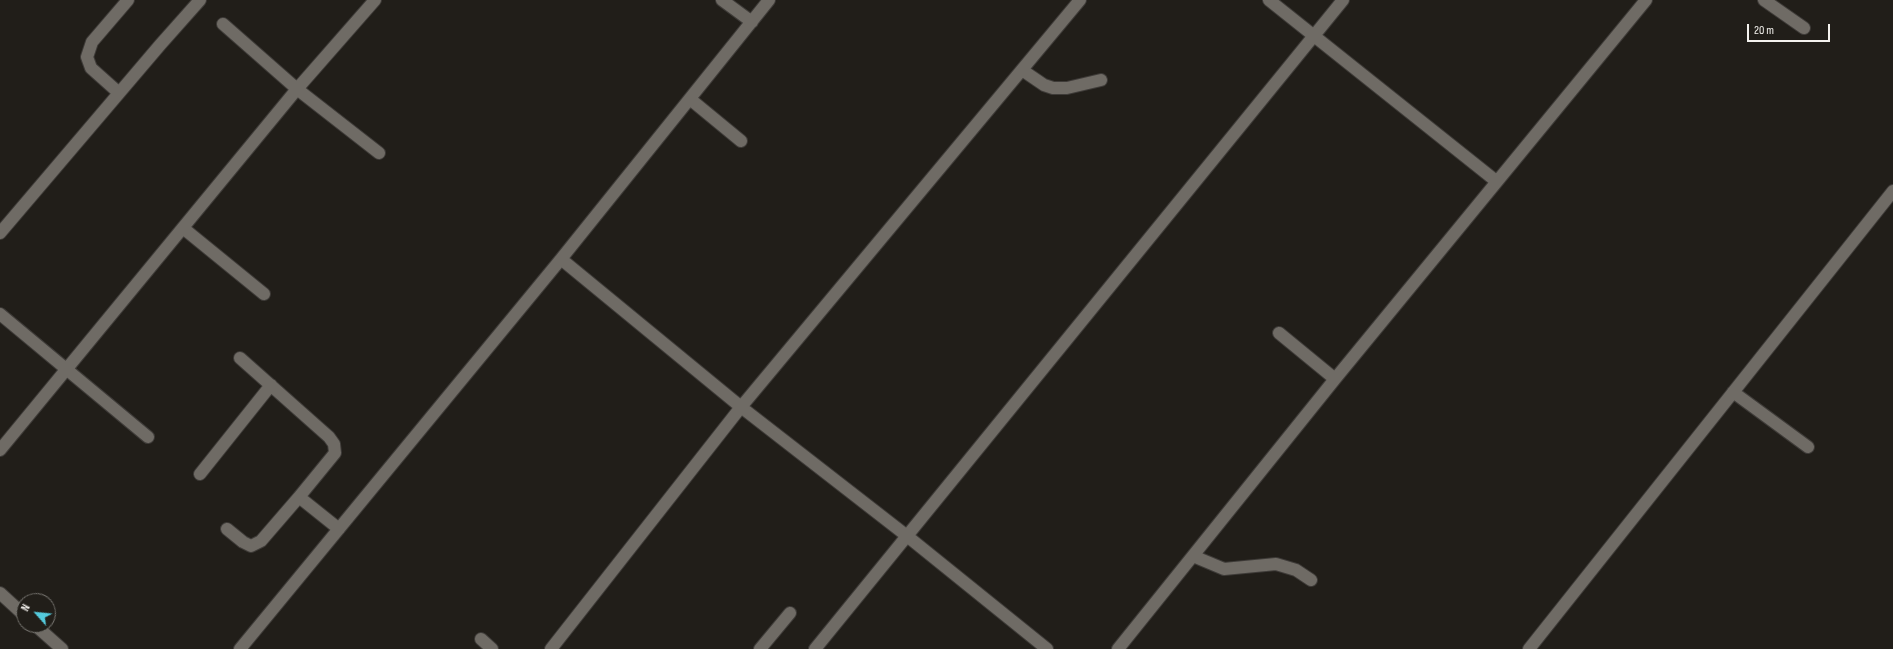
<!DOCTYPE html>
<style>
body{margin:0}
#map{position:relative;width:1893px;height:649px;overflow:hidden;background:#211e19;font-family:"Sofia Sans Condensed",sans-serif}
canvas{display:block}
.north{position:absolute;left:16px;top:593px;width:40px;height:40px;box-sizing:border-box;background:#211e19;border:1px solid #75736e;border-radius:50%;rotate:297deg;font-size:11px;font-weight:700;line-height:16px;text-align:center;color:#f4f2ee}
.north::after{content:'';display:block;margin:auto;width:14px;height:18px;background:#54cadc;clip-path:polygon(50% 0,100% 100%,50% 72%,0 100%)}
.scale{position:absolute;left:1747px;top:24px;width:83px;height:18px;box-sizing:border-box;border:2px solid #f4f2ee;border-top:0;padding-left:5px;font-size:12px;line-height:14px;white-space:nowrap;color:#f4f2ee;-webkit-text-stroke:3px #211e19;paint-order:stroke}
</style>
<div id="map">
<canvas width="1893" height="649"></canvas>
<div class="north">N</div>
<div class="scale">20 m</div>
</div>
<script>
const c = document.querySelector('canvas').getContext('2d');
c.lineJoin = 'round';
const poly = rows => new Path2D(rows.map(r => 'M' + r).join(''));
function stroke(path, color, width, dash) { c.strokeStyle = color; c.lineWidth = width; c.lineCap = dash ? 'butt' : 'round'; c.setLineDash(dash || []); c.stroke(path); }
const minor = poly([
 [722,0,752,22],
 [1269,0,1496,181],
 [1764,0,1804,28],
 [223,24,297,89,379,153],
 [1022,70,1044,85,1053,88,1067,88,1101,80],
 [119,93,91,68,87,57,92,42,128,0],
 [690,99,741,141],
 [183,228,264,294],
 [0,233,160,45,200,0],
 [561,259,741,407,907,536,1047,649],
 [0,314,148,437],
 [1279,333,1335,379],
 [240,358,329,437,334,444,335,453,299,497],
 [1733,392,1808,447],
 [0,450,297,89,375,0],
 [200,474,271,385],
 [227,529,243,542,251,546,261,541,299,497,339,529],
 [1193,556,1224,569,1276,564,1296,570,1311,580],
 [0,593,24,615],
 [35,625,62,649],
 [481,639,492,649],
 [240,649,561,259,769,0],
 [551,649,741,407,1080,0],
 [760,649,790,613],
 [815,649,1343,0],
 [1118,649,1335,379,1646,0],
 [1529,649,1893,191]
]);
stroke(minor, '#3e3b38', 14);
stroke(minor, '#6f6b65', 12);
</script>
